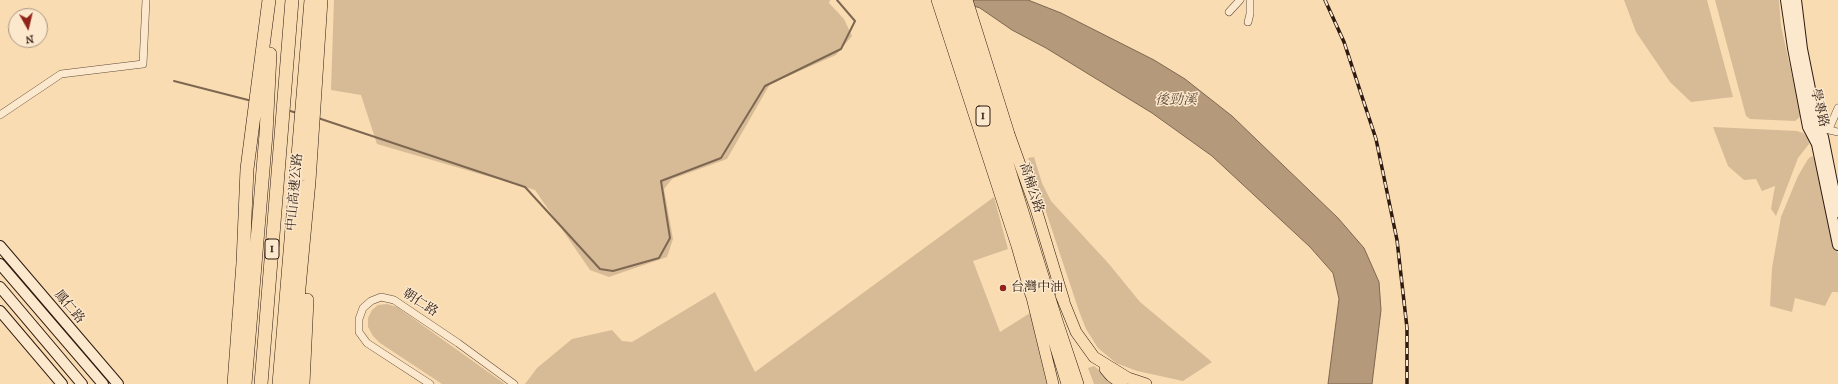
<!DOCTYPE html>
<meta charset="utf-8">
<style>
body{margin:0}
#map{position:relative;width:1838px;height:384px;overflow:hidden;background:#fadcb2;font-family:"IM FELL French Canon",serif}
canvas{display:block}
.north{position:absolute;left:8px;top:8px;width:40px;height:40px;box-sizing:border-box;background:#fce8cd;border:1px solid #a99682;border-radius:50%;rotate:172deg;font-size:11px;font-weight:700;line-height:16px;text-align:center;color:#2d1b11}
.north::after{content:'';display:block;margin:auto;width:14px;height:18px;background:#8f2418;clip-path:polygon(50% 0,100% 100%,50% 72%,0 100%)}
</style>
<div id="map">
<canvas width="1838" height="384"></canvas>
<div class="north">N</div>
</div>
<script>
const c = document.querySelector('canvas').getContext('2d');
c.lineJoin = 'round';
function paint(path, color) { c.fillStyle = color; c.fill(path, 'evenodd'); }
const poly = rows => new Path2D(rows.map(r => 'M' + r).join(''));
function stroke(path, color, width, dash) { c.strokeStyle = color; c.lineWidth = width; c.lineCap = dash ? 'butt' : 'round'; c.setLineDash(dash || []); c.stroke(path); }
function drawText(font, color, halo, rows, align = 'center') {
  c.font = font + ' "IM FELL French Canon","Noto Serif TC",serif'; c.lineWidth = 3; c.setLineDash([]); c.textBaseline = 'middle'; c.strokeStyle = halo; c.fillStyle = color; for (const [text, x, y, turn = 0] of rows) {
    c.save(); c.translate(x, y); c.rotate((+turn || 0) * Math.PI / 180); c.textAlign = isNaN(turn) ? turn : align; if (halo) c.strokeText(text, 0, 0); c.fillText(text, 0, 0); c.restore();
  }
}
const green = poly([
 [334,0,830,0,829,3,844,19,852,36,836,55,770,84,727,159,672,179,664,189,673,239,667,257,609,277,590,270,535,190,377,144,361,95,331,90],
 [1624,0,1707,0,1733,97,1691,102,1670,82,1636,32],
 [1715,0,1779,0,1781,26,1801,116,1795,121,1750,119,1746,116],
 [1713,127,1797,131,1803,133,1809,139,1809,144,1798,158,1776,216,1771,209,1775,186,1762,191,1756,179,1744,180,1728,166],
 [1812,156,1817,161,1838,254,1838,292,1832,292,1825,306,1795,298,1792,312,1770,306,1772,268,1781,217,1798,176,1808,159],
 [1034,157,1042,183,1051,201,1109,264,1140,302,1212,362,1183,381,1137,371,1116,363,1098,348,1086,329,1079,311,1028,158],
 [994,197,1008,249,973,261,1000,332,1030,313,1047,384,525,384,537,368,572,339,612,330,622,341,632,342,715,292,755,372],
 [387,304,397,307,505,384,442,384,380,343,373,336,368,327,368,318,372,310,378,305],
 [1094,366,1106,376,1117,384,1094,384,1088,368]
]);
const water = poly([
 [956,0,1028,0,1061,13,1154,60,1185,79,1232,116,1338,218,1364,248,1379,282,1381,310,1372,384,1328,384,1339,299,1333,273,1310,247,1212,156,1152,113,1046,48,1012,30,980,8,956,0]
]);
const stream = poly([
 [174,81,252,101],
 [287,110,297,113],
 [318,118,525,187,600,269,613,271,659,258,670,238,661,181,721,158,765,86,841,49,855,21,837,0]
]);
const street = poly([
 [1229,12,1240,0],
 [1248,22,1250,14,1250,0],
 [0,115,61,74,143,64,146,0],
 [1825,129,1838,132],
 [1829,129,1838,108],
 [430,384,367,343,359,332,359,319,363,308,371,301,381,297,394,300,458,343,514,384]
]);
const secondary = poly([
 [1786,0,1793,48,1808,127,1817,144,1838,245],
 [1796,0,1802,49,1818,129,1823,137,1838,212],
 [0,246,118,384],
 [0,264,103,384],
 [0,287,82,384],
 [0,311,62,384]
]);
const primary = poly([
 [937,0,1017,246,1031,295],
 [946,0,1015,214,1067,384],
 [957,0,1058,324,1078,384],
 [967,0,1009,134,1036,209,1064,301],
 [1030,289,1053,384],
 [1061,295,1076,332,1094,357,1128,378,1146,384],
 [1105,369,1111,376,1122,384]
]);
const highway = poly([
 [234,384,243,263,247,169,269,0],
 [245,384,266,134,270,54],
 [261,384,292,0],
 [279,384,311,0],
 [292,384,297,309,309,181,321,0],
 [303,384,307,300]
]);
const rail = poly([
 [1325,0,1344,42,1376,139,1397,240,1407,328,1407,384]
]);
const markers = [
 [1003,288,4,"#8f2418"]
];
const shields = [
 [983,116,14],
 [272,249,14]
];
const shieldNames = [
 ["1",983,116],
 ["1",272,249]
];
const streetNames = [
 ["學專路",1819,108,76],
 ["高楠公路",1031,188,72],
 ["中山高速公路",295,192,-85],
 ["朝仁路",420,303,33],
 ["鳳仁路",69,307,50]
];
const poiNames = [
 ["台灣中油",1011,288]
];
const waterNames = [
 ["後勁溪",1176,101]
];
paint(green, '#d7bb97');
paint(water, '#b49a7b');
stroke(water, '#7e6751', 1);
stroke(stream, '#7e6751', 2);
stroke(street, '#604b39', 8);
stroke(secondary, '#2d1b11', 12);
stroke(primary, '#2d1b11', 12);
stroke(highway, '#2d1b11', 14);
stroke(street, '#fce8cd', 7);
stroke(secondary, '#fce8cd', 10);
stroke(primary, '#fadcb2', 11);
stroke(highway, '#fadcb2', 13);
stroke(rail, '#2d1b11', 3.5);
stroke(rail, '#fce8cd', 2, [6]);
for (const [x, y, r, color] of markers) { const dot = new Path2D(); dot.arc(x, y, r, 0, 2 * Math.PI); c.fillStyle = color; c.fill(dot); stroke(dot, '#fce8cd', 1.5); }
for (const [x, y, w] of shields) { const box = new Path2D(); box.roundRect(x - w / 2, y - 10, w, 20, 3); c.fillStyle = '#fce8cd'; c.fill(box); stroke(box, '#2d1b11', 1); }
drawText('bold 12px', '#2d1b11', null, shieldNames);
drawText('13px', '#2d1b11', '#fce8cd', streetNames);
drawText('13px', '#2d1b11', '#fce8cd', poiNames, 'left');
drawText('italic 14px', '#634e3b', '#fce8cd', waterNames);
</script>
